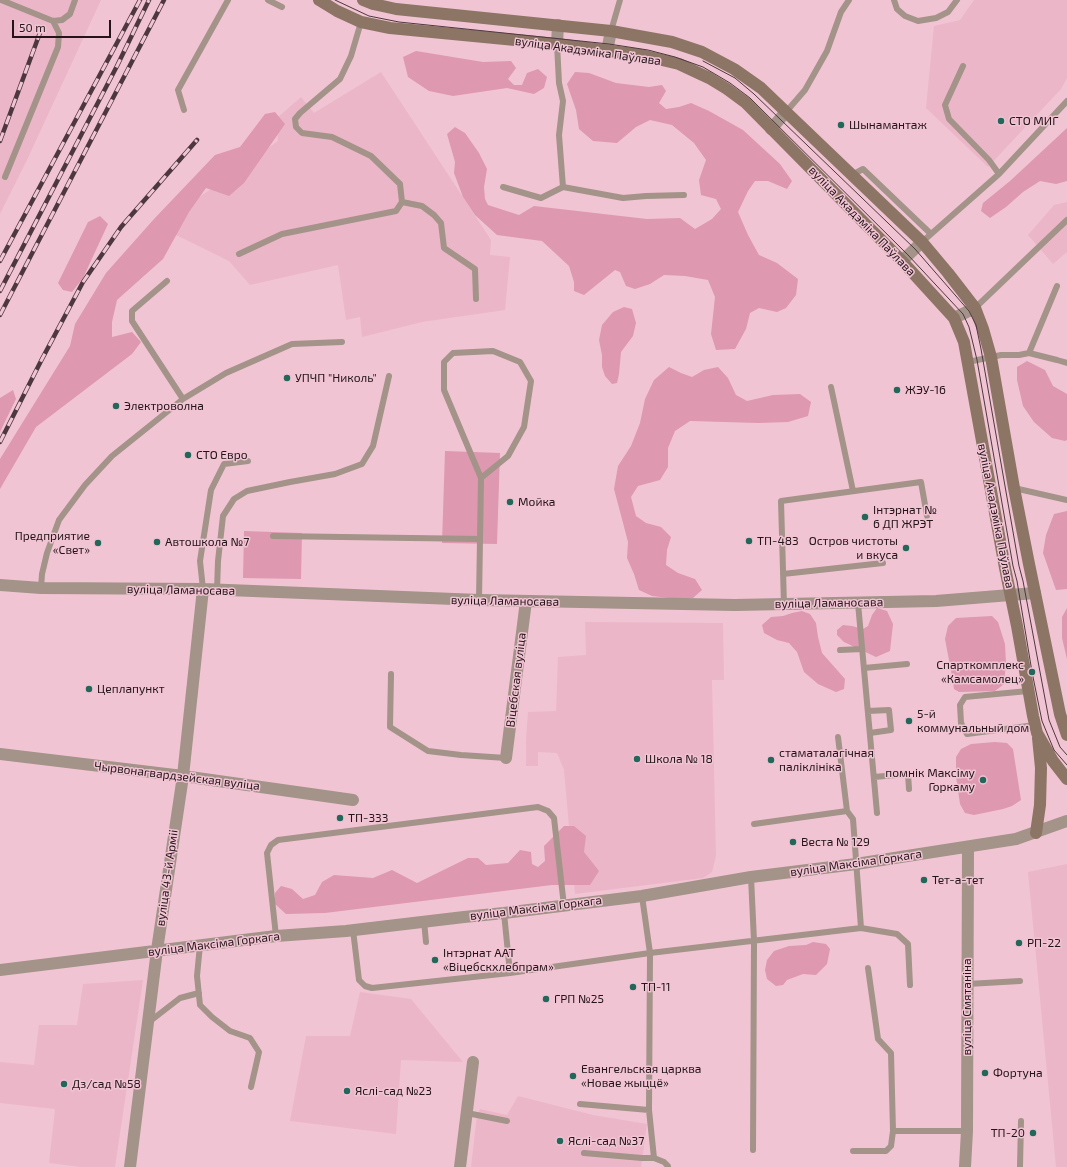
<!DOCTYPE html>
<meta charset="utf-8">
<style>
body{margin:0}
#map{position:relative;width:1067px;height:1167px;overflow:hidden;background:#f1c4d3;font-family:"Exo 2",sans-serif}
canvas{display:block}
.scale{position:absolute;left:12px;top:20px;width:99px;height:18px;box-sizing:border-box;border:2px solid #241419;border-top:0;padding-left:5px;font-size:12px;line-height:14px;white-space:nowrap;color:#241419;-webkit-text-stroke:3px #f1c4d3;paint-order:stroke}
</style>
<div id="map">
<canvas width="1067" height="1167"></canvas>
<div class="scale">50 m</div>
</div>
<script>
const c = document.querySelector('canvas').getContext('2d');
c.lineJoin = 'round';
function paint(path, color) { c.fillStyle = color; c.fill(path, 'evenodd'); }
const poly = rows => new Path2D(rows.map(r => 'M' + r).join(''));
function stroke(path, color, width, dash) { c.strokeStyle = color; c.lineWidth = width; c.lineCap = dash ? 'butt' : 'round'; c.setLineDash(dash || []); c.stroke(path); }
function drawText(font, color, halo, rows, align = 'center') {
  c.font = font + ' "Exo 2",sans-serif'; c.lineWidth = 3; c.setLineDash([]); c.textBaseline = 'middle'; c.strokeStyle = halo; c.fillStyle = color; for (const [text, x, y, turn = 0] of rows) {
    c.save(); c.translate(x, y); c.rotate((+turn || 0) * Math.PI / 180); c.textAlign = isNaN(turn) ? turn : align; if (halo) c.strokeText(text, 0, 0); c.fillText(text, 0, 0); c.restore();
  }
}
const built = poly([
 [0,0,101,0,27,160,0,214],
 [974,0,1067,0,1067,78,1061,89,988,167,926,108,934,26,960,20],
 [381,72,491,240,490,255,510,257,505,310,422,322,362,337,360,317,346,320,338,265,250,285,229,261,174,234,194,201,278,141,276,119,301,97,314,113],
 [1067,202,1067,252,1053,264,1028,235,1054,205],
 [585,622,723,623,724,680,712,680,716,856,712,872,703,878,575,894,564,770,557,753,538,752,538,766,526,766,526,739,528,712,556,711,558,657,586,655],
 [1067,864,1067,1167,1056,1167,1028,872],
 [143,980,115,1167,81,1167,49,1163,55,1109,0,1103,0,1062,34,1065,39,1025,77,1025,83,984],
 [360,992,411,999,463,1062,401,1060,396,1134,290,1121,306,1036,350,1036],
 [518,1096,593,1115,647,1124,641,1167,471,1167,477,1115,480,1109,507,1115]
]);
const green = poly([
 [416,51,483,62,511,61,516,68,508,79,514,85,522,85,527,73,538,69,547,77,544,88,534,94,507,88,453,96,429,91,408,77,403,57],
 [575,72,589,73,616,83,649,87,662,85,666,91,659,103,666,109,679,107,691,103,709,111,743,130,780,164,792,181,787,189,768,181,755,181,748,191,738,212,748,235,759,255,777,263,798,279,796,295,786,308,777,312,759,308,750,313,746,329,735,349,716,350,711,334,715,297,708,280,685,276,664,275,650,284,635,289,626,286,620,272,615,270,584,295,574,291,574,282,569,266,542,241,497,235,475,215,463,197,454,173,455,162,447,134,455,127,465,133,479,153,487,169,484,187,485,199,488,205,519,215,534,206,647,219,680,218,695,229,712,219,721,209,716,199,701,195,699,180,706,160,694,143,672,125,650,120,636,127,617,143,593,141,579,129,576,110,567,84],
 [275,112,285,124,244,183,229,196,206,188,189,212,163,259,117,300,112,322,112,337,132,332,141,342,132,354,36,427,0,489,0,459,70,346,75,324,106,273,154,219,215,155,240,147,265,114],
 [1067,128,1067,181,1056,184,1040,181,1023,192,1006,207,990,218,981,211,983,203,1010,181],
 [100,216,108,224,83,278,72,292,63,290,58,283,88,222],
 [624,307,632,309,636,323,633,336,621,352,619,374,617,383,612,384,605,376,602,367,602,355,599,340,602,325,613,312],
 [1027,361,1045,370,1053,386,1067,394,1067,440,1065,441,1052,438,1034,422,1023,406,1017,380,1017,367],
 [669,367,681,373,692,377,704,370,718,367,728,378,736,395,747,401,773,395,800,394,811,402,808,416,788,422,758,423,690,421,675,431,668,448,668,467,660,480,638,486,631,497,636,516,646,523,661,527,671,537,667,550,666,565,678,573,695,579,702,590,693,598,677,599,652,596,639,590,634,574,627,558,628,542,622,519,614,489,618,466,631,446,640,423,645,399,654,380],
 [13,390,16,399,0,432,0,398],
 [445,451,500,453,497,544,442,543],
 [1067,511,1067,589,1056,590,1043,553,1046,535,1054,514],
 [244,531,302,533,301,579,243,578],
 [877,608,887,611,893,624,890,651,876,657,844,642,837,635,837,630,843,625,852,626,863,629,868,626,872,615],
 [1067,608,1067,659,1062,638,1062,617],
 [802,611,810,614,816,623,818,637,822,653,845,679,844,689,836,692,818,684,804,672,797,652,789,643,777,640,764,633,762,625,771,617,783,616,792,613],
 [992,616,998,622,1005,644,1006,663,1004,684,995,691,959,692,954,689,952,676,945,639,948,626,956,618],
 [995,742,1007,743,1013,749,1021,800,1012,806,1003,809,974,815,965,813,960,804,956,776,956,757,961,749,971,744],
 [564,826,574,826,586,836,584,852,599,871,590,885,552,885,325,913,286,914,275,904,275,893,281,886,292,889,303,899,315,895,322,882,334,875,373,878,392,870,417,883,468,858,478,858,486,865,508,863,520,850,531,852,532,864,538,867,545,861,544,846],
 [813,942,826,944,830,949,827,964,816,975,803,974,787,980,783,985,776,986,767,979,765,970,767,960,774,951,789,946,806,945]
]);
const lane = poly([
 [1,0,53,21,62,20,70,14,75,0],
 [268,0,282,7],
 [894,0,897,9,905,16,918,21,936,18,948,12,957,0],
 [611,31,620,0],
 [557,44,559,83,563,101,559,135,563,187,623,198,646,196,684,195],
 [963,66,945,105,949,119,989,160,999,174],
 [184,110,178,90,228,0],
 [786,112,805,90,827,51,841,12,849,0],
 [852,175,863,169,931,234],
 [5,177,58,47,59,33,53,21],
 [503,187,541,198,563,187],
 [402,202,422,206,434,215,441,223,444,248,475,269,476,299],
 [922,242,999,174,1067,101],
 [239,254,282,234,396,211,402,202,400,184,371,156,332,137,302,133,296,127,295,119,300,113,340,79,351,56,361,22],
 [167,281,132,311,132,321,183,399],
 [975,308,1067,220],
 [1029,353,1057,360,1067,363],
 [968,362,1001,355,1019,355,1029,353,1057,286],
 [831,387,853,491],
 [1014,488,1067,500],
 [273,536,480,539],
 [783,574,883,563],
 [41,588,42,574,47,553,59,520,85,485,112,456,183,399,226,373,292,344,342,342],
 [203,589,200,561,211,490,224,464,248,461],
 [217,590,218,561,223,516,234,499,247,491,290,482,335,474,362,464,373,446,389,376],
 [479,600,481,478,508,456,524,427,531,381,520,362,493,351,453,353,444,362,444,390,481,478],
 [858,603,877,813],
 [784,605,781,501,921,482,927,516],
 [840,650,862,649],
 [864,668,907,664],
 [391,674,390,727,428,751,461,755,506,758],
 [1028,691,965,697,960,705,961,723,967,734,1035,725],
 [868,711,889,710,891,730,870,733],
 [838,737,847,811],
 [874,777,908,774,909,789],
 [754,824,847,811,853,819,861,928,897,934,908,944,910,985],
 [751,877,754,941,753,1150],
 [642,896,650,953,649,1110,654,1158],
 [504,913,510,973],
 [424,921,426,942],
 [353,930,359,980,365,986,372,988,510,973,650,953,861,928],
 [276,936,267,853,271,845,278,840,538,807,548,811,554,818,564,906],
 [200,945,197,976,200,1005,212,1017,230,1031,250,1038,259,1052,251,1087],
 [968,984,1020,981],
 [149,1022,180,998,199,993],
 [580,1104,649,1110],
 [467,1113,507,1121],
 [893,1131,967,1131],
 [853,1151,886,1151,891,1146,893,1131,891,1053,878,1039,868,968],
 [584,1153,642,1158,654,1158,664,1162,668,1166,668,1167],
 [1020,1167,1021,1121]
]);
const street = poly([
 [557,44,558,25],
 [607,51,611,31],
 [771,129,786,112],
 [902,261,922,242],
 [954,318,975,308],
 [0,585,41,588,203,589,479,600,735,605,936,601,1035,593],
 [0,754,183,776,353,800],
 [506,758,526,601],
 [0,970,276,936,346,931,464,917,504,913,642,896,751,877,856,864,1016,839,1067,821],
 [130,1167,157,950,183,776,203,589],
 [460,1167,473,1062],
 [965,1167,967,1131,968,847]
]);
const secondary = poly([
 [319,0,337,11,361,22,390,28,557,44,641,55,679,64,709,78,727,89,746,103,902,261,954,318,964,342,1005,568,1017,626,1033,716,1037,733,1053,761,1067,779],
 [363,0,373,4,396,9,611,31,672,42,702,52,734,69,761,88,922,242,948,273,975,308,983,329,991,357,1014,488,1029,564,1060,714,1067,735],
 [1036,833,1040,805,1041,768,1038,738]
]);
const tram = poly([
 [335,0,369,16,399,22,609,44,648,50,675,57,703,67,730,83,750,98,908,255,963,314,969,327,977,360,1013,566,1017,581,1032,672,1042,721,1054,750,1067,765],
 [703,61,735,78,754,94,915,249,969,311,976,325,981,349,1019,566,1023,581,1049,720,1060,747,1067,755]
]);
const rail = poly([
 [0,141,41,30],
 [0,261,140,0],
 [0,291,117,66,149,0],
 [0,315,164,0],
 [0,442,42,359,83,282,121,227,197,140]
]);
const markers = [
 [1001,121,4,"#226759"],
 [841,125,4,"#226759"],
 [287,378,4,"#226759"],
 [897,390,4,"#226759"],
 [116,406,4,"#226759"],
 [188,455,4,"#226759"],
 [510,502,4,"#226759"],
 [865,517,4,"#226759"],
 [749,541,4,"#226759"],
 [157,542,4,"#226759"],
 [98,543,4,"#226759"],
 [906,548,4,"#226759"],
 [1032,672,4,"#226759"],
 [89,689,4,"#226759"],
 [909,721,4,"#226759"],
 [637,759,4,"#226759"],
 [771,760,4,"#226759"],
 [983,780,4,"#226759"],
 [340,818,4,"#226759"],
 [793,842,4,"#226759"],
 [924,880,4,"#226759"],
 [1019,943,4,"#226759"],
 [435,960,4,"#226759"],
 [633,987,4,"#226759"],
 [546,999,4,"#226759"],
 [985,1073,4,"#226759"],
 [573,1076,4,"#226759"],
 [64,1084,4,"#226759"],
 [347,1091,4,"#226759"],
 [1033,1133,4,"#226759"],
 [560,1141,4,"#226759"]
];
const streetNames = [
 ["вуліца Акадэміка Паўлава",588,51,8],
 ["вуліца Акадэміка Паўлава",862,221,46],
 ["вуліца Акадэміка Паўлава",996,516,79],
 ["вуліца Ламаносава",181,590,1],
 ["вуліца Ламаносава",505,601,1],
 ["вуліца Ламаносава",829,603,-1],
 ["Віцебская вуліца",516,680,-83],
 ["Чырвонагвардзейская вуліца",177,776,7],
 ["вуліца Максіма Горкага",856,863,-8],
 ["вуліца 43-й Арміі",167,878,-82],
 ["вуліца Максіма Горкага",536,908,-7],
 ["вуліца Максіма Горкага",214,944,-7],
 ["вуліца Смятаніна",967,1007,-90]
];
const poiNames = [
 ["СТО МИГ",1009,121],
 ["Шынамантаж",849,125],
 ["УПЧП \"Николь\"",295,378],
 ["ЖЭУ-16",905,390],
 ["Электроволна",124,406],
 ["СТО Евро",196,455],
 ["Мойка",518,502],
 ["Інтэрнат №",873,510],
 ["6 ДП ЖРЭТ",873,524],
 ["Предприятие",90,536,"right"],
 ["«Свет»",90,550,"right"],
 ["ТП-483",757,541],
 ["Остров чистоты",898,541,"right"],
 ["и вкуса",898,555,"right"],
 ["Автошкола №7",165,542],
 ["Спарткомплекс",1024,665,"right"],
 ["«Камсамолец»",1024,679,"right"],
 ["Цеплапункт",97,689],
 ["5-й",917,714],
 ["коммунальный дом",917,728],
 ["стаматалагічная",779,753],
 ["паліклініка",779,767],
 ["Школа № 18",645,759],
 ["помнік Максіму",975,773,"right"],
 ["Горкаму",975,787,"right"],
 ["ТП-333",348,818],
 ["Веста № 129",801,842],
 ["Тет-а-тет",932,880],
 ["РП-22",1027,943],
 ["Інтэрнат ААТ",443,953],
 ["«Віцебскхлебпрам»",443,967],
 ["ТП-11",641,987],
 ["ГРП №25",554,999],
 ["Евангельская царква",581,1069],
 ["«Новае жыццё»",581,1083],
 ["Фортуна",993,1073],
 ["Дз/сад №58",72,1084],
 ["Яслі-сад №23",355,1091],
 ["ТП-20",1025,1133,"right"],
 ["Яслі-сад №37",568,1141]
];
paint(built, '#ebb6c8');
paint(green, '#de98b0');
stroke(lane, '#a39389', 6);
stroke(street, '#a39389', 12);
stroke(secondary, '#8c7565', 12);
stroke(tram, '#4e383f', 1);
stroke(rail, '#4e383f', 4.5);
stroke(rail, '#f1c4d3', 3, [9]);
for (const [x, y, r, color] of markers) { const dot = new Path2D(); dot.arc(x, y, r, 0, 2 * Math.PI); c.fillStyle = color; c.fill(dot); stroke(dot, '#f1c4d3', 1.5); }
drawText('12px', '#241419', '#f1c4d3', streetNames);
drawText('12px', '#241419', '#f1c4d3', poiNames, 'left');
</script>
